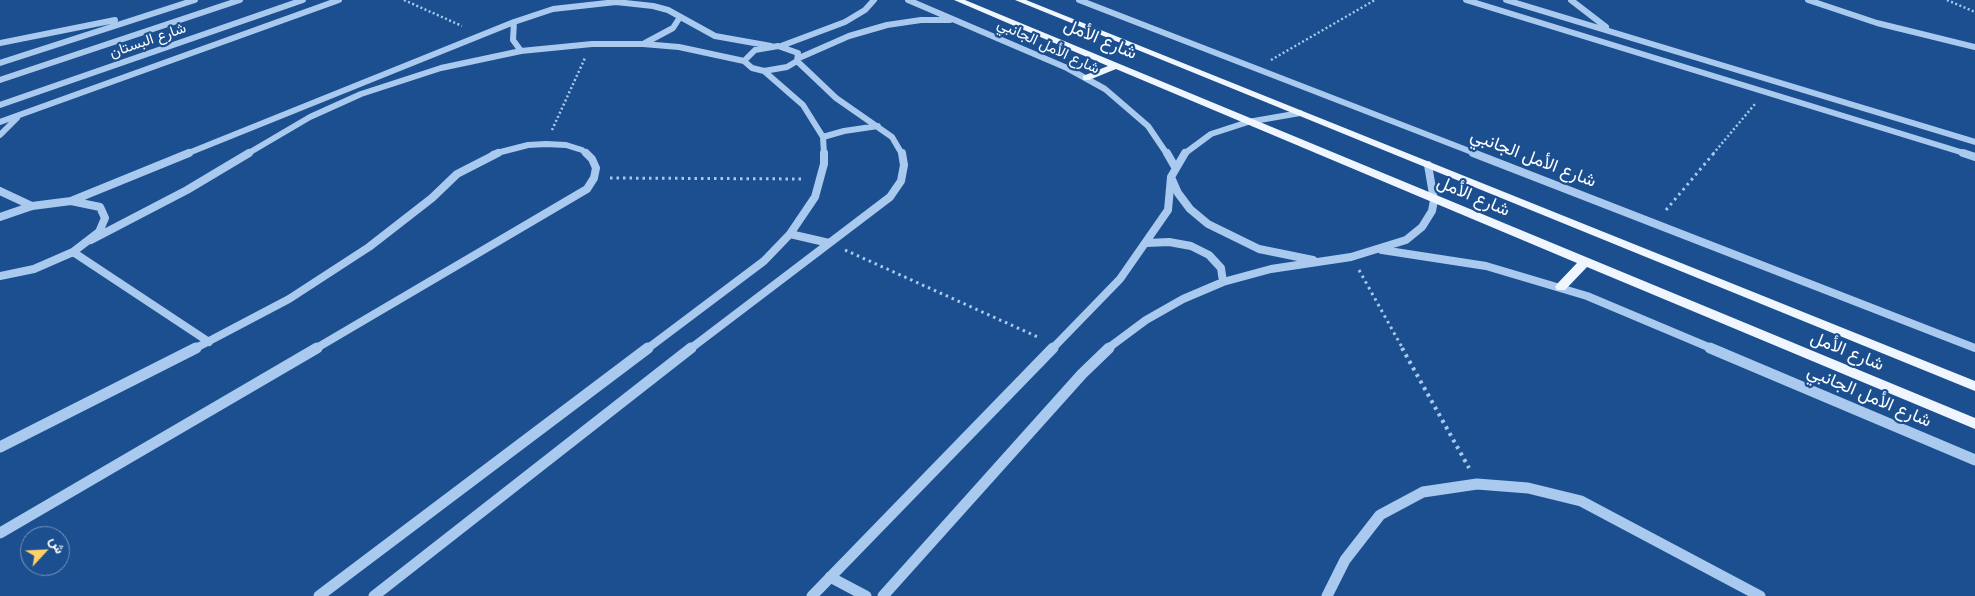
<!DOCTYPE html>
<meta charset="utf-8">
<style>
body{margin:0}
#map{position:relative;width:1975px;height:596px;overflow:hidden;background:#1b4f8f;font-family:Poppins,Vazirmatn,sans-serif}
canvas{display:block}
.north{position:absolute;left:20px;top:526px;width:50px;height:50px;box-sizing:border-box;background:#1b4f8f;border:1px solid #7695bc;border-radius:50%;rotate:65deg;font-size:14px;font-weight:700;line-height:20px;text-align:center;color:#fff}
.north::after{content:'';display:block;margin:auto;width:18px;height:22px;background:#ffd166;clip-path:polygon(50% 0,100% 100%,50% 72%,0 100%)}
</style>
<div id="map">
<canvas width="1975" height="596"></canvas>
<div class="north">ش</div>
</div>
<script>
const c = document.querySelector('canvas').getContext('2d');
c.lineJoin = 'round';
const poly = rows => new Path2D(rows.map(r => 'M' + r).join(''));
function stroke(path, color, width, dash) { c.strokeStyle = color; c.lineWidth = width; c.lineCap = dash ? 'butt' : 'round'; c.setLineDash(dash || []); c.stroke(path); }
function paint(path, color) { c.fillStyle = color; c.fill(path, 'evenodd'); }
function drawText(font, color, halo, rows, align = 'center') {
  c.font = font + ' Poppins,Vazirmatn,sans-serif'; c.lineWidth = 4.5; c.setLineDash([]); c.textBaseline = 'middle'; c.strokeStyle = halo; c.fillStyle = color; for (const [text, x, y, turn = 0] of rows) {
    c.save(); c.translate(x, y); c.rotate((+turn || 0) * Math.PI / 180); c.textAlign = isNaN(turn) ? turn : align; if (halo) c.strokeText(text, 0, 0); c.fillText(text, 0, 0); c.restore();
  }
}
const pathFar2 = poly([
 [404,0,462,26],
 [1947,0,1975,12],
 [1271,60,1375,0],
 [552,130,585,58],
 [1713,154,1755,104]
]);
const pathFar1 = poly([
 [610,178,804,179],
 [1666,210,1714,153],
 [845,250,1040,338],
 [1359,270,1403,349]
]);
const path = poly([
 [1402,348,1469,468]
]);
const minorFar2 = poly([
 [908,0,1067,68,1105,89,1148,126,1167,154],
 [1079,0,1477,154],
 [1466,0,1967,154],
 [1506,0,1975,142],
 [1571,0,1606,27],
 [1808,0,1877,23,1975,47],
 [514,22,513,40,521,51],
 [0,43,115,20],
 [645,43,673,28,680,17],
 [778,46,798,53,797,61,787,67,764,71,752,68,744,61,755,50,778,46],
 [781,46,845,22,865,10,874,0],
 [799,58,849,36,887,25,921,20,950,20],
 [797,61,836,98,892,137,902,154],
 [0,63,195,0],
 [764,71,803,105,823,137,824,154],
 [0,80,240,0],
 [0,105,303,0],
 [0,122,339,0],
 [0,135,17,118],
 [823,137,844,131,878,126],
 [186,154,514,22,553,9,616,2,653,6,668,10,715,36,771,46],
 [247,154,310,117,361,94,441,68,521,51,592,44,643,44,679,47,744,61],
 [493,154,528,145,546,144,566,145,582,150,587,154],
 [1184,154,1211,134,1248,122,1300,113]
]);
const minorFar1 = poly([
 [1167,153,1175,167],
 [1185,153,1171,177,1178,193,1190,209,1208,224,1259,249,1313,260],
 [1473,153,1975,348],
 [1963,153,1975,157],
 [0,191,32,206],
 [71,201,189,153],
 [0,217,32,206,71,201,100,207,105,218,99,232,73,252,34,269,0,276],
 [790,234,829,243],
 [91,240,187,190,249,153],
 [1147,243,1169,242,1191,246,1209,255,1221,268,1223,282],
 [1382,250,1486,266,1587,296,1713,349],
 [73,252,209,342],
 [194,349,289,299,369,247,432,198,457,174,498,153],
 [315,349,587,189,594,178,596,168,592,159,586,153],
 [647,349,764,261,790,234,815,197,824,164,824,153],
 [690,349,890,197,901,181,904,165,902,153],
 [1052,349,1120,279,1168,210,1171,177],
 [1107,349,1146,320,1183,299,1223,282,1271,269,1351,257,1406,240,1422,227,1432,211,1434,200,1428,165]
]);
const minor = poly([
 [1710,348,1975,460],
 [0,447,196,348],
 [0,533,317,348],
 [830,577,866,596],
 [319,596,648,348],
 [374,596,691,348],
 [812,596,1053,348],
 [883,596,1082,374,1109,348],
 [1327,596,1345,560,1380,515,1423,492,1477,484,1528,488,1581,501,1760,596]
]);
const major = poly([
 [954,0,965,0,1975,418,1975,429,1587,267,1565,290,1557,290,1555,287,1557,284,1577,263,1116,69,1089,80,1083,80,1083,76,1108,66,954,0],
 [1015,0,1026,0,1975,381,1975,391,1015,0]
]);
const farStreetnames = [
 ["شارع البستان",148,41,-19],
 ["شارع الأمل الجانبي",1048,47,25]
];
const streetNames = [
 ["شارع الأمل",1100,40,23],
 ["شارع الأمل الجانبي",1533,159,21],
 ["شارع الأمل",1473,197,23],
 ["شارع الأمل",1847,352,22],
 ["شارع الأمل الجانبي",1869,397,23]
];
stroke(pathFar2, '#a9c9ee', 2.5, [2, 2.5]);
stroke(pathFar1, '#a9c9ee', 3, [2.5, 4]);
stroke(path, '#a9c9ee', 4, [3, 4.5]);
stroke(minorFar2, '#a9c9ee', 6);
stroke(minorFar1, '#a9c9ee', 8);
stroke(minor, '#a9c9ee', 11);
paint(major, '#f0f6ff');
drawText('15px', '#fff', '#1b4f8f', farStreetnames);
drawText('18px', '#fff', '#1b4f8f', streetNames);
</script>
